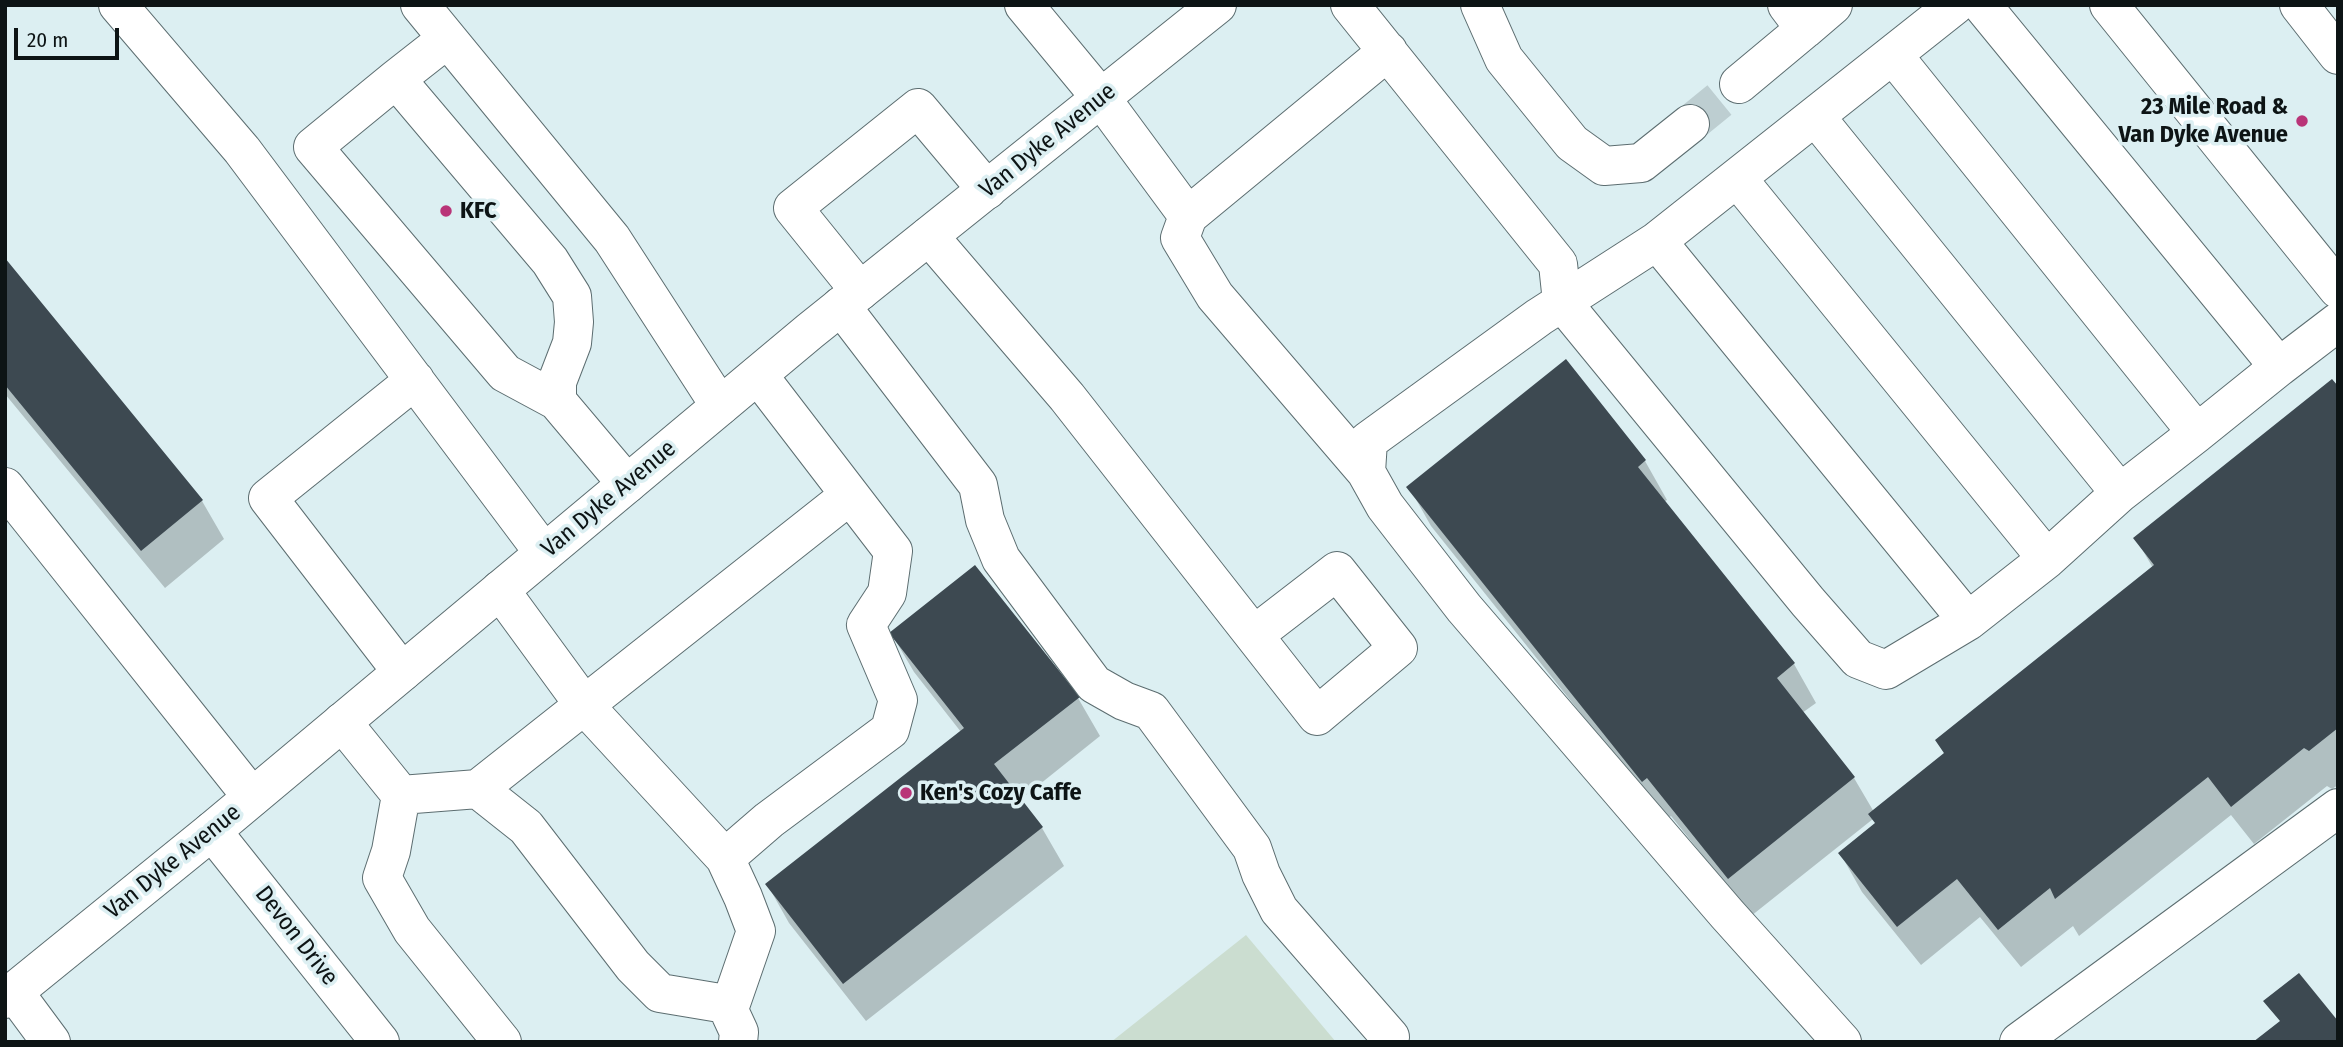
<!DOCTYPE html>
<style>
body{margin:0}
#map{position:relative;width:2343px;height:1047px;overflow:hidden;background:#dceff2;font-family:"Fira Sans Condensed",sans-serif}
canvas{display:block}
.frame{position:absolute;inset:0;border:7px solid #0d1415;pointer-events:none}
.scale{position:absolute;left:14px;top:28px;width:105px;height:32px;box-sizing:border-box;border:4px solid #0d1415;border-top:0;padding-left:9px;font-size:21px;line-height:24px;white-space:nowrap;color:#0d1415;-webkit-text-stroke:5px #dceff2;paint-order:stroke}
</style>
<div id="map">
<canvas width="2343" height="1047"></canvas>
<div class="frame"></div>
<div class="scale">20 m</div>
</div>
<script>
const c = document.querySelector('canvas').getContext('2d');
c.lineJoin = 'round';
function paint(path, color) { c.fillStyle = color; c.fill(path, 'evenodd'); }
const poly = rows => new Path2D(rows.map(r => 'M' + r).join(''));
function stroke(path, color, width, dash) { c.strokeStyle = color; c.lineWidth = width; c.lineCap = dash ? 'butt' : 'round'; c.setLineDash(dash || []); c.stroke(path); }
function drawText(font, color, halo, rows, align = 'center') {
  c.font = font + ' "Fira Sans Condensed",sans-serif'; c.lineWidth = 7; c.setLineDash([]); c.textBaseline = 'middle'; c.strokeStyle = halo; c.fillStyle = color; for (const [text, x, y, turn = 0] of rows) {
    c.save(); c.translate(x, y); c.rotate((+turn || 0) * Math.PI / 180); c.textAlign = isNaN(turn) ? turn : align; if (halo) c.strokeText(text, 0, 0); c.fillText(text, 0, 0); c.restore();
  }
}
const green = poly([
 [1246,935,1336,1042,1111,1042]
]);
const shadow = poly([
 [5,261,202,501,224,539,165,588,5,394],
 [1566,362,1645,461,1667,500,1664,502,1794,664,1816,703,1802,713,1854,778,1874,812,1945,755,1937,741,2153,568,2136,539,2338,389,2338,785,2332,789,2327,786,2254,844,2231,815,2079,936,2073,926,2021,967,1980,917,1921,965,1862,892,1840,853,1876,824,1873,819,1751,916,1671,816,1666,820,1431,526,1409,487],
 [891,633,1078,698,1100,736,1020,800,1042,828,1064,866,866,1021,789,923,767,884,961,732,914,672]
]);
const building = poly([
 [5,258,203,500,141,551,5,385],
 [1566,359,1646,460,1638,467,1795,663,1777,678,1855,777,1728,879,1647,778,1642,782,1406,487],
 [2332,379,2338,386,2338,728,2309,751,2304,748,2231,807,2208,777,2055,899,2050,888,1998,930,1957,879,1897,927,1838,853,1875,823,1868,814,1944,753,1935,740,2154,565,2133,538],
 [975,565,1080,697,994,764,1043,827,843,984,765,884,964,728,889,633],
 [2299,973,2338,1021,2338,1042,2253,1042,2280,1021,2263,1001]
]);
const minorTunnel = poly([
 [1690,124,1739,84]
]);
const minor = poly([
 [118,5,242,150,544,553],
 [420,5,612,239,720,406],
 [1024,5,1101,98,1188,216,1388,51],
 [1350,5,1558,264,1562,302,1808,602,1858,659,1886,670,1968,621],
 [1480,5,1504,59,1572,143,1604,166,1641,163,1690,124],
 [1787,5,1805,29,1833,5],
 [1982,5,2279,367,2197,433],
 [2109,5,2338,289],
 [1893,55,2197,433,2120,493],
 [396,79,447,39],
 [1739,84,1805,29],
 [1815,116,2120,493,2047,559],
 [1737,178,2047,559,1968,621,1657,241,1815,116,1955,5],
 [1188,216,1180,238,1215,296,1366,472],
 [929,236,1067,397,1317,716,1398,648,1337,571,1254,635],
 [1657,241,1539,317,1368,441,1366,472,1385,506,1464,608,1727,914,1842,1042],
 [860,291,793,208,918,108,987,190],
 [841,306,978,485,985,520,1001,559,1094,684,1124,701,1151,711,1252,848,1261,874,1279,910,1390,1037],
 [2279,367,2338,322],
 [557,401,557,382,572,343,574,322,572,296,550,261,396,79,313,147,505,373,557,401,627,484],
 [5,487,252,797],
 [500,590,584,705,725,858],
 [402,672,268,498,415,380],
 [342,722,401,795,391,851,382,878,412,930,502,1042],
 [478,789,850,495],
 [401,795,478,789,526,827,633,966,660,993,726,1004,739,1032,738,1042],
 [212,831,380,1042],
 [14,992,51,1042],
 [729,1009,756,931,743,897,725,858,769,820,890,730,898,700,866,625,887,593,893,551,758,375],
 [2019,1042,2338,808]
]);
const major = poly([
 [2299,5,2338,55],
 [5,999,212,831,810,331,1217,5]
]);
const markers = [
 [2302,121,7,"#b93478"],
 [446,211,7,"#b93478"],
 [906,793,7,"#b93478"]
];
const poiNames = [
 ["23 Mile Road &",2288,107,"right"],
 ["Van Dyke Avenue",2288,135,"right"],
 ["KFC",460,211],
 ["Ken's Cozy Caffe",920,793]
];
const streetNames = [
 ["Van Dyke Avenue",1048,141,-39],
 ["Van Dyke Avenue",609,499,-40],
 ["Van Dyke Avenue",173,862,-39],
 ["Devon Drive",296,936,52]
];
paint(green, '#cbddd0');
paint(shadow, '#0003');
paint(building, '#3d4951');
stroke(minorTunnel, '#bdced1', 38, [38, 19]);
stroke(minor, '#5c6d70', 40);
stroke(major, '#5c6d70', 40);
stroke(minor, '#fff', 38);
stroke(major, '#fff', 38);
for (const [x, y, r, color] of markers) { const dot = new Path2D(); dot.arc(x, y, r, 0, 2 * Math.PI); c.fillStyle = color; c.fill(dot); stroke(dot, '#dceff2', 2.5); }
drawText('bold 24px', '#0d1415', '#dceff2', poiNames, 'left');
drawText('24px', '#0d1415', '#dceff2', streetNames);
</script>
